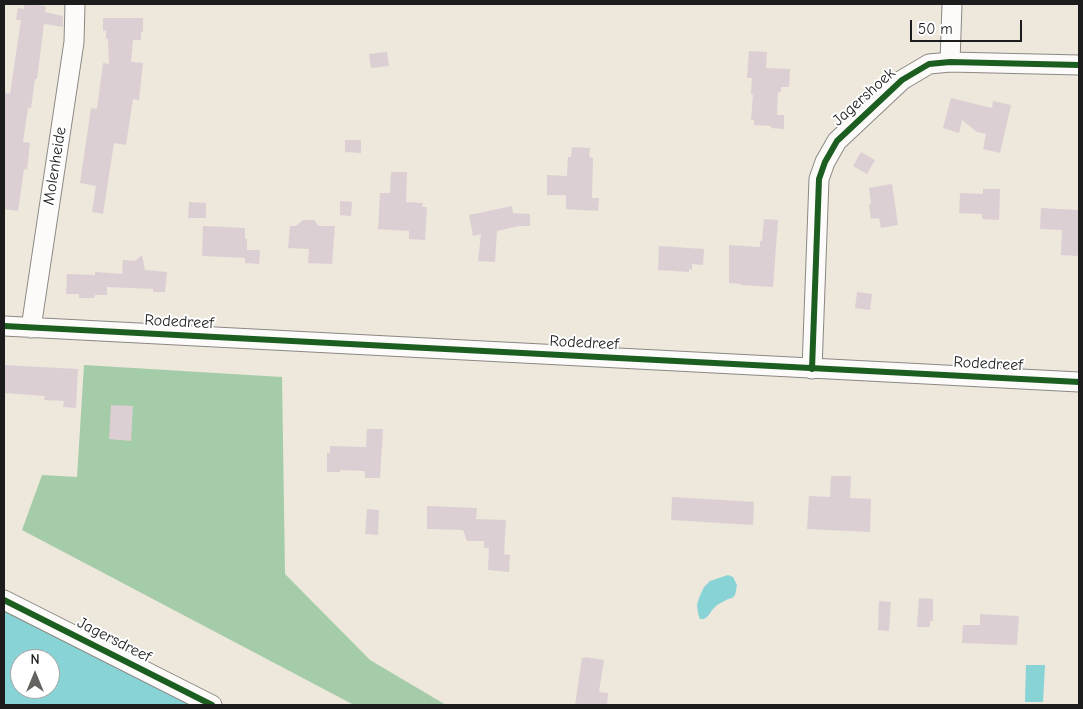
<!DOCTYPE html>
<style>
body{margin:0}
#map{position:relative;width:1083px;height:709px;overflow:hidden;background:#ede7dc;font-family:"Comic Neue",sans-serif}
canvas{display:block}
.frame{position:absolute;inset:0;border:5px solid #1c1c1c;pointer-events:none}
.north{position:absolute;left:10px;top:649px;width:50px;height:50px;box-sizing:border-box;background:#fff;border:1px solid #a4a4a4;border-radius:50%;rotate:0deg;font-size:14px;font-weight:700;line-height:20px;text-align:center;color:#1c1c1c}
.north::after{content:'';display:block;margin:auto;width:18px;height:22px;background:#65635f;clip-path:polygon(50% 0,100% 100%,50% 72%,0 100%)}
.scale{position:absolute;left:910px;top:20px;width:112px;height:22px;box-sizing:border-box;border:2px solid #1c1c1c;border-top:0;padding-left:6px;font-size:15px;line-height:18px;white-space:nowrap;color:#1c1c1c;-webkit-text-stroke:4px #fff;paint-order:stroke}
</style>
<div id="map">
<canvas width="1083" height="709"></canvas>
<div class="frame"></div>
<div class="north">N</div>
<div class="scale">50 m</div>
</div>
<script>
const c = document.querySelector('canvas').getContext('2d');
c.lineJoin = 'round';
function paint(path, color) { c.fillStyle = color; c.fill(path, 'evenodd'); }
const poly = rows => new Path2D(rows.map(r => 'M' + r).join(''));
function stroke(path, color, width, dash) { c.strokeStyle = color; c.lineWidth = width; c.lineCap = dash ? 'butt' : 'round'; c.setLineDash(dash || []); c.stroke(path); }
function drawText(font, color, halo, rows, align = 'center') {
  c.font = font + ' "Comic Neue",sans-serif'; c.lineWidth = 4; c.setLineDash([]); c.textBaseline = 'middle'; c.strokeStyle = halo; c.fillStyle = color; for (const [text, x, y, turn = 0] of rows) {
    c.save(); c.translate(x, y); c.rotate((+turn || 0) * Math.PI / 180); c.textAlign = isNaN(turn) ? turn : align; if (halo) c.strokeText(text, 0, 0); c.fillText(text, 0, 0); c.restore();
  }
}
const forest = poly([
 [84,365,282,377,285,574,370,660,446,705,354,705,22,530,42,475,77,477]
]);
const water = poly([
 [728,575,733,577,737,585,735,595,732,598,728,599,717,605,713,609,708,616,704,619,700,619,698,613,697,605,699,598,704,587,710,581],
 [4,609,195,705,4,705],
 [20,659,50,659,50,689,20,689],
 [1026,665,1045,665,1043,702,1025,702]
]);
const building = poly([
 [24,4,46,6,45,12,63,16,63,27,44,24,37,79,35,79,31,108,28,108,23,142,30,143,27,170,24,169,18,211,4,209,4,93,10,94,21,20,16,20,18,8,24,9],
 [103,18,143,18,143,32,141,32,141,40,133,40,131,62,143,63,139,100,133,99,126,145,114,143,103,214,92,212,96,186,80,183,91,108,97,109,103,63,109,64,108,39,106,39,106,30,103,31],
 [749,51,767,52,766,68,790,69,789,87,781,87,781,92,778,92,777,115,784,115,784,129,771,128,771,126,754,125,754,120,751,120,753,95,751,94,752,78,747,78],
 [387,52,389,66,371,68,369,54],
 [951,98,992,108,993,101,1011,105,1000,153,983,149,986,134,977,132,962,120,959,133,943,128],
 [345,140,361,140,361,153,345,152],
 [572,147,590,148,589,157,593,158,592,198,599,198,598,211,566,209,566,195,547,195,547,175,567,176,568,157,571,157],
 [861,152,875,160,867,174,853,166],
 [391,172,407,172,406,202,423,203,422,207,427,207,425,240,409,239,409,231,378,229,380,193,390,193],
 [892,184,898,225,881,228,879,218,871,219,869,205,871,204,869,188],
 [983,189,1000,189,999,220,982,219,982,214,959,213,960,193,983,194],
 [340,201,352,202,351,216,340,215],
 [189,202,206,203,206,218,188,218],
 [512,206,513,213,530,214,530,226,519,226,497,231,495,262,478,261,481,234,473,236,469,215],
 [1041,208,1079,210,1079,256,1061,255,1062,230,1040,229],
 [764,219,778,220,773,287,741,285,741,284,729,283,729,245,760,247,760,241,762,241],
 [303,220,314,220,319,226,335,226,332,264,308,263,309,249,288,248,290,226,296,226],
 [203,226,245,228,245,239,247,239,247,250,260,250,259,264,245,263,245,258,202,256],
 [659,246,704,249,703,265,692,264,692,270,689,269,689,272,658,270],
 [142,255,145,270,167,272,165,292,153,292,153,289,107,287,107,295,95,295,94,298,79,298,79,294,66,294,67,274,95,275,95,272,122,274,123,260,135,261],
 [857,292,872,294,870,310,855,308],
 [4,365,78,369,76,408,63,407,64,401,44,400,45,396,4,393],
 [111,405,133,406,131,441,109,439],
 [367,429,383,429,380,478,365,478,365,471,340,470,340,472,327,472,327,453,330,453,330,446,366,447],
 [831,476,851,476,850,498,871,499,870,532,807,529,809,496,830,497],
 [672,497,754,502,753,525,671,520],
 [427,506,477,508,476,519,506,520,504,554,510,555,509,572,488,570,489,548,484,548,484,541,467,541,463,530,427,529],
 [367,509,379,510,378,535,365,534],
 [919,598,933,599,933,621,930,621,930,627,917,627],
 [879,601,891,602,889,631,878,630],
 [980,614,1019,616,1017,645,962,643,963,625,980,625],
 [585,657,604,660,599,692,608,693,607,705,575,705,582,658,585,658]
]);
const minor = poly([
 [950,62,952,4],
 [4,326,1079,382],
 [31,328,74,42,75,4],
 [812,369,819,179,825,162,837,141,902,80,929,64,950,62,1079,65],
 [4,600,212,705]
]);
const cycleway = poly([
 [4,326,1079,382],
 [812,369,819,179,825,162,837,141,902,80,929,64,950,62,1079,65],
 [4,600,212,705]
]);
const streetNames = [
 ["Jagershoek",864,97,-42],
 ["Molenheide",55,166,-81],
 ["Rodedreef",179,322,3],
 ["Rodedreef",584,343,3],
 ["Rodedreef",988,364,3],
 ["Jagersdreef",114,640,27]
];
paint(forest, '#a5cca8');
paint(water, '#88d3d5');
paint(building, '#dccfd3');
stroke(minor, '#8b8883', 21);
stroke(minor, '#fcfbfa', 19);
stroke(cycleway, '#1b5e20', 6);
drawText('16px', '#1c1c1c', '#fff', streetNames);
</script>
